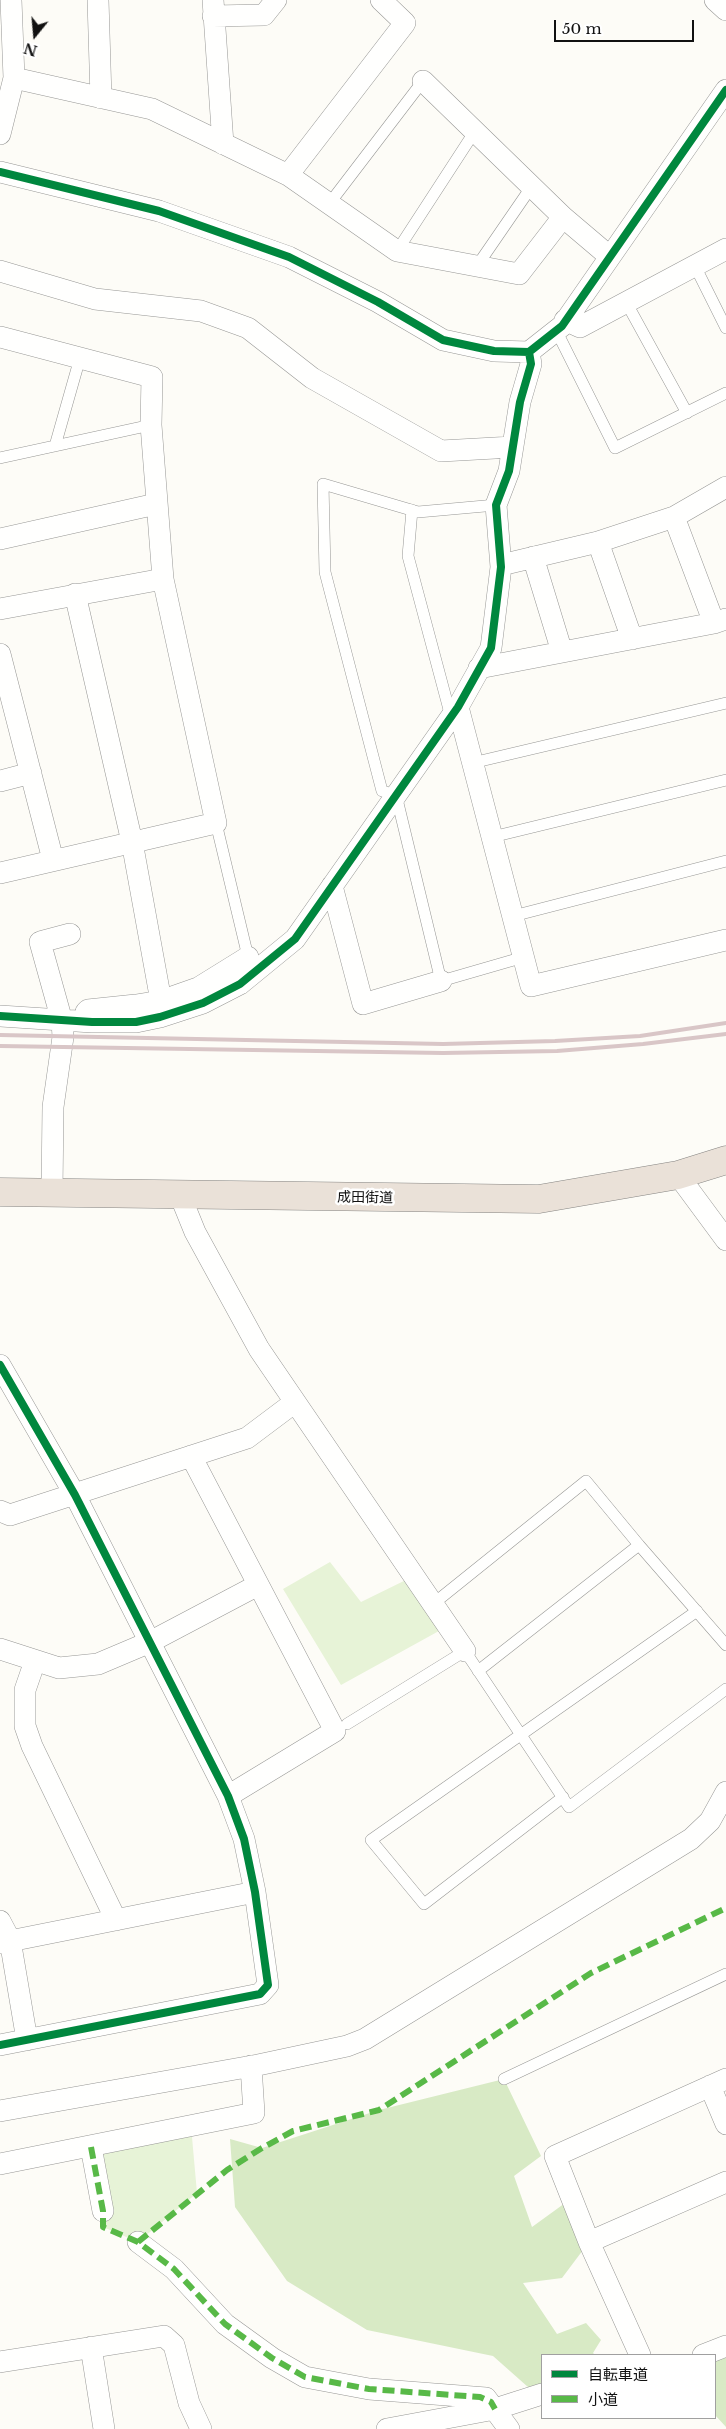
<!DOCTYPE html>
<meta charset="utf-8">
<style>
body{margin:0}
#map{position:relative;width:726px;height:2429px;overflow:hidden;background:#fdfcf7;font-family:"Libre Baskerville","Noto Sans JP",serif}
canvas{display:block}
.legend{position:absolute;left:541px;top:2354px;width:175px;height:65px;box-sizing:border-box;background:#fff;border:1px solid #a0a0a0;margin:0;padding:6px 9px;list-style:none;font-size:15px;color:#111}
.legend li{display:flex;align-items:center;gap:10px;height:25px}
.legend b{width:25px;border:1px solid #a0a0a0}
.north{position:absolute;left:10px;top:10px;width:50px;height:50px;-webkit-text-stroke:4px #fff;paint-order:stroke;rotate:197deg;font-size:14px;font-weight:700;line-height:20px;text-align:center;color:#111}
.north::after{content:'';display:block;margin:auto;width:18px;height:22px;background:#111;clip-path:polygon(50% 0,100% 100%,50% 72%,0 100%)}
.scale{position:absolute;left:554px;top:20px;width:140px;height:22px;box-sizing:border-box;border:2px solid #111;border-top:0;padding-left:6px;font-size:15px;line-height:18px;white-space:nowrap;color:#111;-webkit-text-stroke:4px #fff;paint-order:stroke}
</style>
<div id="map">
<canvas width="726" height="2429"></canvas>
<ul class="legend">
<li><b style="height:6px;background:#00873e"></b>自転車道</li>
<li><b style="height:6px;background:#58b947"></b>小道</li>
</ul>
<div class="north">N</div>
<div class="scale">50 m</div>
</div>
<script>
const c = document.querySelector('canvas').getContext('2d');
c.lineJoin = 'round';
function paint(path, color) { c.fillStyle = color; c.fill(path, 'evenodd'); }
const poly = rows => new Path2D(rows.map(r => 'M' + r).join(''));
function stroke(path, color, width, dash) { c.strokeStyle = color; c.lineWidth = width; c.lineCap = dash ? 'butt' : 'round'; c.setLineDash(dash || []); c.stroke(path); }
function drawText(font, color, halo, rows, align = 'center') {
  c.font = font + ' "Libre Baskerville","Noto Sans JP",serif'; c.lineWidth = 5; c.setLineDash([]); c.textBaseline = 'middle'; c.strokeStyle = halo; c.fillStyle = color; for (const [text, x, y, turn = 0] of rows) {
    c.save(); c.translate(x, y); c.rotate((+turn || 0) * Math.PI / 180); c.textAlign = isNaN(turn) ? turn : align; if (halo) c.strokeText(text, 0, 0); c.fillText(text, 0, 0); c.restore();
  }
}
const green = poly([
 [330,1562,361,1602,414,1576,448,1626,341,1685,283,1589],
 [191,2126,197,2193,138,2242,103,2227,103,2211,91,2147]
]);
const forest = poly([
 [504,2079,541,2156,514,2176,532,2227,572,2198,589,2242,562,2278,523,2283,557,2334,586,2323,601,2340,593,2353,595,2355,542,2355,542,2393,537,2395,493,2356,367,2330,287,2281,235,2207,230,2139,262,2148,379,2110],
 [726,2351,726,2427,715,2415,715,2356]
]);
const lane = poly([
 [329,204,423,81],
 [397,251,475,131],
 [477,266,532,186],
 [695,266,726,328],
 [626,302,687,413],
 [557,332,615,448,726,393],
 [55,446,80,358],
 [0,458,151,425],
 [496,505,418,512,323,484,325,572,382,791,396,795,441,981,524,957],
 [412,510,408,556,451,717],
 [472,763,726,703],
 [216,823,249,961],
 [492,837,726,780],
 [513,916,726,861],
 [433,1604,586,1481,639,1545],
 [478,1671,639,1545,726,1645],
 [347,1724,465,1651,569,1807,726,1689],
 [563,1797,424,1904,371,1840,697,1611],
 [504,2079,726,1974]
]);
const street = poly([
 [98,0,101,98],
 [213,0,223,144],
 [715,0,726,10],
 [213,16,264,15,276,0],
 [14,78,152,109,288,175,397,251,519,274,563,217],
 [423,81,563,217,609,256],
 [0,134,14,78,11,0],
 [0,172,159,211,289,257,378,302,443,340,494,351,529,352,562,326,726,90],
 [288,175,405,23,381,0],
 [0,271,95,299,201,311,248,328,312,378,441,451,513,447],
 [565,320,580,327,726,249],
 [0,337,152,377,151,425,163,579,216,823,0,873],
 [674,517,714,623],
 [0,539,156,504],
 [598,542,632,639],
 [533,557,562,652],
 [501,565,598,542,674,517,726,487],
 [75,594,132,842,161,1001],
 [0,609,163,579],
 [0,654,53,860],
 [479,668,714,623,726,619],
 [458,707,531,986,726,940],
 [0,781,31,773],
 [332,886,363,1004,441,981],
 [86,1012,88,1010,136,1005,161,1001,198,988,248,957],
 [0,1016,92,1022,136,1022,160,1017,203,1003,240,984,295,939,458,707,491,648,501,567,496,505,509,471,520,402,531,364,529,352],
 [678,1175,726,1240],
 [52,1192,53,1107,63,1037,62,1021,40,942,70,934],
 [180,1195,195,1232,259,1349,465,1651],
 [0,1365,75,1495,228,1796,244,1839,255,1892,268,1985,260,1994,0,2045],
 [191,1456,335,1731,228,1796],
 [0,1511,10,1515,247,1438,295,1402],
 [0,1649,59,1668,98,1664,150,1642,258,1585],
 [35,1661,25,1690,25,1726,32,1746,116,1920],
 [0,1921,10,1940,27,2040],
 [0,1943,255,1892],
 [710,2086,726,2124],
 [0,2111,258,2065,347,2046,365,2039,691,1839,710,1821,726,1792],
 [91,2147,103,2211],
 [0,2164,254,2113,251,2066],
 [138,2242,174,2269,225,2324,272,2358,305,2377,369,2389,486,2398,509,2429],
 [589,2242,726,2182],
 [91,2347,104,2429],
 [640,2355,589,2242,555,2156,726,2079],
 [703,2355,726,2346],
 [0,2362,164,2336,174,2345,189,2403,201,2429],
 [387,2429,495,2409,542,2394]
]);
const highway = poly([
 [0,1192,539,1199,678,1175,726,1160]
]);
const rail = poly([
 [0,1035,443,1044,555,1041,640,1036,726,1023],
 [0,1046,443,1053,557,1051,643,1044,726,1034]
]);
const quiet = poly([
 [91,2147,103,2211,103,2227,138,2242,174,2269,225,2324,272,2358,305,2377,369,2389,480,2397,491,2402,495,2409],
 [138,2242,227,2170,262,2148,293,2131,379,2110,591,1973,726,1908]
]);
const cycleway = poly([
 [0,172,159,211,289,257,378,302,443,340,494,351,529,352,562,326,726,90],
 [0,1016,92,1022,136,1022,160,1017,203,1003,240,984,295,939,458,707,491,648,501,567,496,505,509,471,520,402,531,364,529,352],
 [0,1365,75,1495,228,1796,244,1839,255,1892,268,1985,260,1994,0,2045]
]);
const streetNames = [
 ["成田街道",365,1198,1]
];
paint(green, '#e7f3d7');
paint(forest, '#d8eac5');
stroke(lane, '#979795', 12);
stroke(street, '#979795', 22);
stroke(highway, '#858482', 29);
stroke(lane, '#fffffe', 11);
stroke(street, '#fffffe', 21);
stroke(highway, '#eae1d8', 28);
stroke(rail, '#d9c6c7', 4);
stroke(quiet, '#58b947', 6, [12, 6]);
stroke(cycleway, '#00873e', 8);
drawText('14px', '#111', '#fff', streetNames);
</script>
